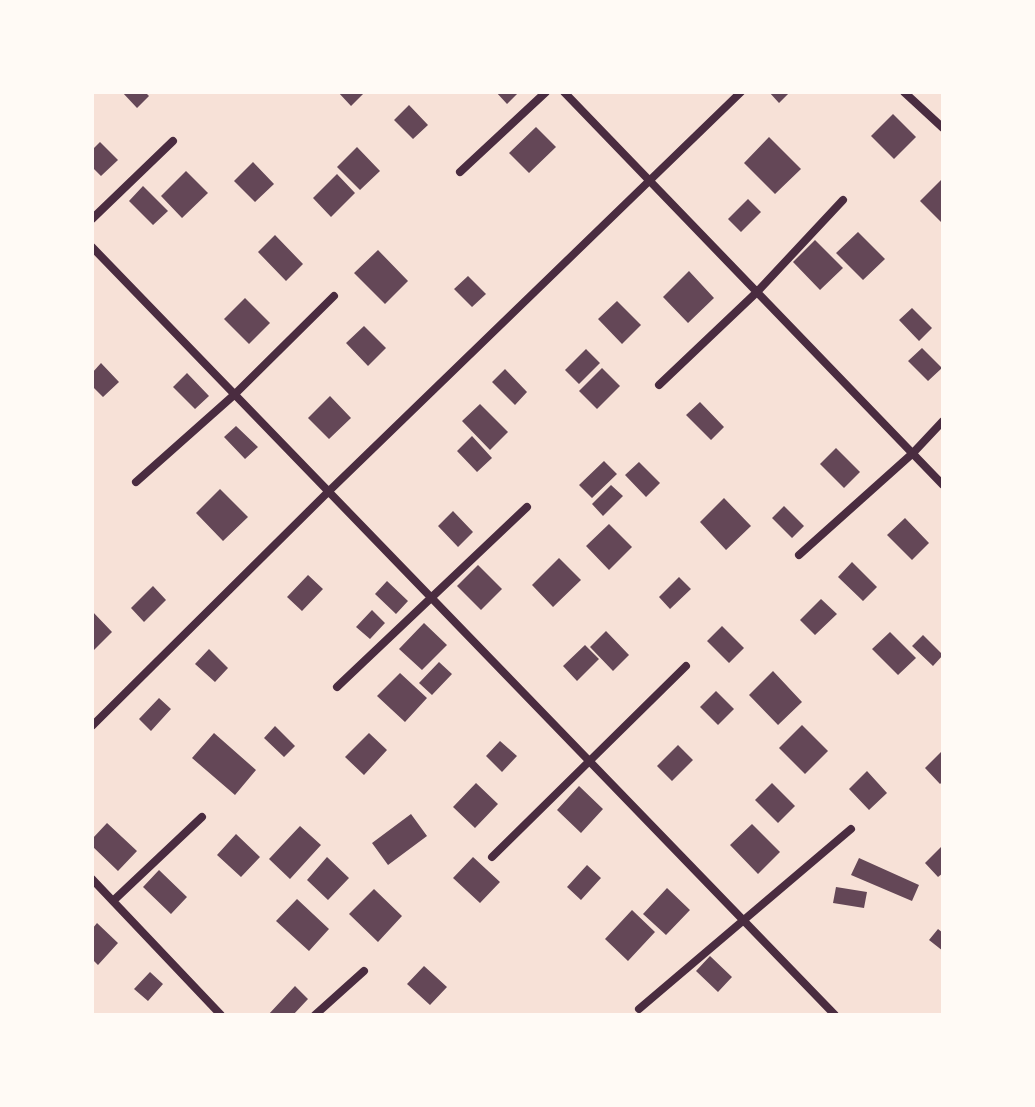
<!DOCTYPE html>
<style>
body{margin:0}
#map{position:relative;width:1035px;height:1107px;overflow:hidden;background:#f7e1d7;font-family:Mulish,sans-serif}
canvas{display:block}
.frame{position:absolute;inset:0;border:94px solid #fffaf5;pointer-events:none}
</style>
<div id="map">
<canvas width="1035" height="1107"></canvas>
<div class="frame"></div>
</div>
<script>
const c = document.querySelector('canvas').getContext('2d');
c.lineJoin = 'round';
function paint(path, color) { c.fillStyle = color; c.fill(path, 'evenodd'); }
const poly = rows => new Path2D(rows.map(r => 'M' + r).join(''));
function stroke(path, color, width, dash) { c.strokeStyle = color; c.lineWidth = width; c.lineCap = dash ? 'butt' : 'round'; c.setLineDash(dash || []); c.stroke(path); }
const building = poly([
 [122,92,145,92,149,96,137,108],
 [338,92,365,92,351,106],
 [496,92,519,92,507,104],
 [769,92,790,92,779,103],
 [409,105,428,125,413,139,394,120],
 [893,114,916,137,894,159,871,136],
 [536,127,556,147,529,173,509,153],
 [769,137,801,169,775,194,744,163],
 [100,142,118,160,101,176,92,167,92,150],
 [357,147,380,171,360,190,337,167],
 [253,162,274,184,255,202,234,181],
 [186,171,208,193,182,218,161,196],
 [337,174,355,193,331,217,313,198],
 [943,178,943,224,920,201],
 [143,186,168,211,153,225,129,201],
 [748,199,761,212,741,232,728,219],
 [858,232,885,259,863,280,836,253],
 [275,235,303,264,286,281,258,252],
 [815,240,843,268,820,290,793,262],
 [378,250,408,281,385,304,354,273],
 [689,271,714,298,688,323,663,297],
 [468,276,486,294,472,307,454,289],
 [245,298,270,323,249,344,224,319],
 [617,301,641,325,622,344,598,319],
 [912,308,932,328,919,341,899,320],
 [364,326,386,348,368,366,346,343],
 [922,348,942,368,928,381,908,361],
 [586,349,600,363,579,384,565,370],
 [101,363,119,382,103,397,92,386,92,373],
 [602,368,620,386,597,409,579,391],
 [505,369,527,392,515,405,492,382],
 [187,373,209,396,195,409,173,387],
 [330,396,351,418,329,439,308,418],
 [700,402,724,427,711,440,686,415],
 [480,404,508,432,490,450,462,421],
 [236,426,258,447,245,459,224,437],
 [472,436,492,458,477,472,457,451],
 [836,448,860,472,844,488,820,464],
 [604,461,617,474,592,498,579,485],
 [639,462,660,483,646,497,625,475],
 [611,485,623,496,603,516,592,504],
 [220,489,248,517,223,541,196,513],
 [724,498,751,526,726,550,700,522],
 [784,506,804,526,792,538,772,518],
 [453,511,473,532,458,547,438,526],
 [905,518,929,543,912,560,887,535],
 [609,524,632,547,609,570,586,546],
 [559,558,581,580,553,607,532,585],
 [852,562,877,587,863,601,838,577],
 [478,565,502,589,481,610,457,586],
 [308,575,323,589,302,611,287,597],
 [679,577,691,589,670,609,659,597],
 [387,581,408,601,396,614,375,594],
 [153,586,166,600,144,622,131,608],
 [821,599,837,614,815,635,800,620],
 [372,610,385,623,370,639,356,627],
 [92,611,112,632,92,652],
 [424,623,447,645,422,670,399,649],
 [722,626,744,648,729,663,707,641],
 [606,631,629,655,613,671,590,647],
 [890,632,916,658,898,675,872,649],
 [923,635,943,655,933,666,912,646],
 [585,645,599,659,577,681,563,666],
 [209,649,228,668,215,682,195,664],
 [439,662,452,674,432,695,419,683],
 [773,671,802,702,778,725,749,695],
 [400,673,427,698,405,722,377,696],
 [716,691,734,709,718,725,700,707],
 [159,698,171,709,151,731,139,719],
 [802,725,828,751,805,774,779,748],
 [275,726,295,746,284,757,264,738],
 [214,733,256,770,235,795,192,758],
 [369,733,387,750,364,775,345,757],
 [500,741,517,756,502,772,486,756],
 [678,745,693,760,672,781,657,766],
 [943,750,943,781,940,784,925,768],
 [867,771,887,793,869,810,849,789],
 [476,783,498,804,475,828,453,807],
 [772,783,795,806,778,823,755,800],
 [579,786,603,809,581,833,557,810],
 [411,814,427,836,388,865,372,843],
 [107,823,137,851,118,871,92,846,92,839],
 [752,824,780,852,758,874,730,845],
 [300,826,321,845,290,879,269,859],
 [236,834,260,857,241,877,217,855],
 [943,845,943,873,938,877,925,863],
 [327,857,349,878,328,900,307,880],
 [473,857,500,882,480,903,453,878],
 [859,858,919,885,912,901,851,875],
 [587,865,601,878,581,900,567,887],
 [159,870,187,897,171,914,143,887],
 [836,887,867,892,864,908,833,903],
 [667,888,690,910,666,935,643,914],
 [374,889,402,916,378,942,349,914],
 [297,899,329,929,309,951,276,921],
 [632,910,655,932,628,961,605,939],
 [97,923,118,943,98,965,92,959,92,929],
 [938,929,943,933,943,951,929,940],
 [710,956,732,977,718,992,696,971],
 [424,966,447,987,430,1005,407,984],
 [150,972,163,984,148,1001,134,989],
 [295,986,308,999,293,1015,268,1015]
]);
const minor = poly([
 [564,92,943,485],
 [904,92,943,128],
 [460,172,546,92],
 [92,219,173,141],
 [92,247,835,1015],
 [659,385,757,292,843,200],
 [136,482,234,395,334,296],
 [799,555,913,453,943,421],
 [337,687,527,507],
 [92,726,328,492,741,92],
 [492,857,686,666],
 [92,879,221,1015],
 [113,901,202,817],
 [639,1009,851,829],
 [315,1015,364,971]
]);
paint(building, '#644757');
stroke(minor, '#4a2c40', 8);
</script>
